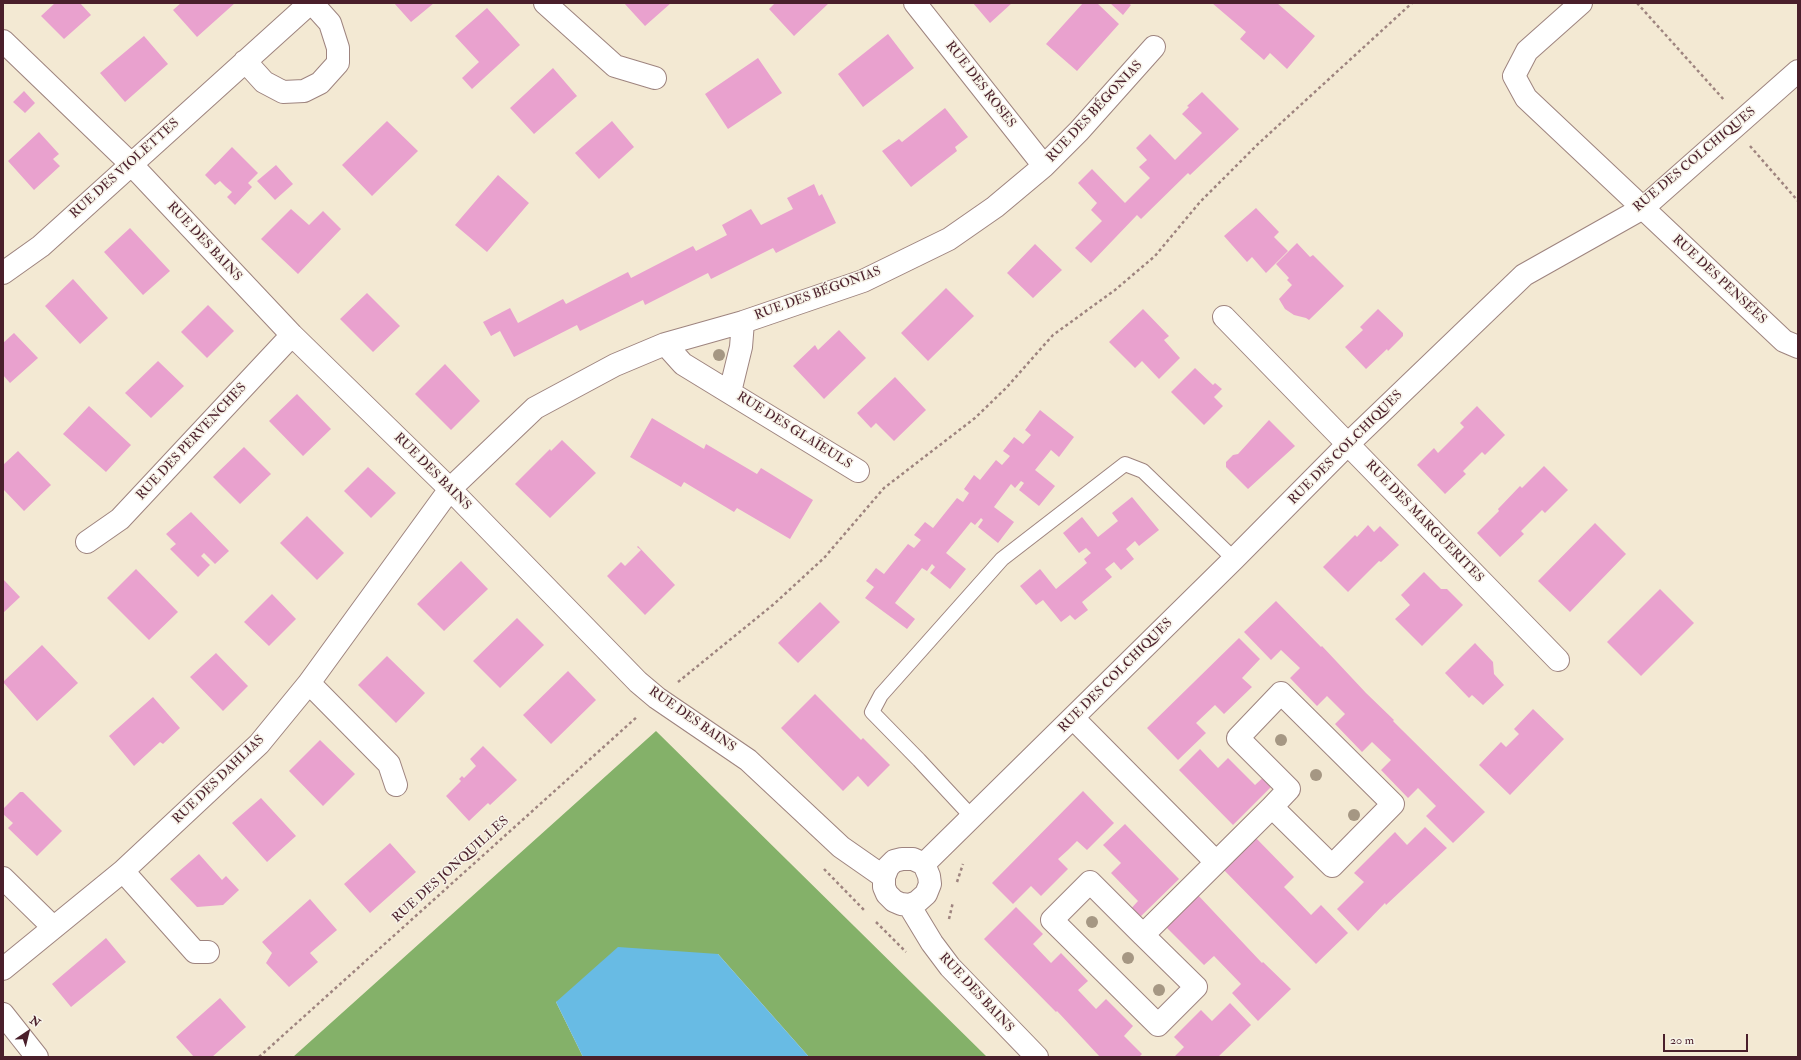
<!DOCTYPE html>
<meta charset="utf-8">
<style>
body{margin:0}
#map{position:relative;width:1801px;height:1060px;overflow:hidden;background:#f3e9d3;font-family:"IM FELL Double Pica",serif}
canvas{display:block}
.frame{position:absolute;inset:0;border:4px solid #4a1f2b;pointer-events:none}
.north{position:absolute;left:8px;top:1012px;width:40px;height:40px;-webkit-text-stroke:3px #f7f3e8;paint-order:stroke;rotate:35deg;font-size:11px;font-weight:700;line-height:16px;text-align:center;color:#4a1f2b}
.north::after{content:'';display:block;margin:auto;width:14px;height:18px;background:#4a1f2b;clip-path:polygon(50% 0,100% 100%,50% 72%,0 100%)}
.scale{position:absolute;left:1663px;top:1034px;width:85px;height:18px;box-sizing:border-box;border:2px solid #4a1f2b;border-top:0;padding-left:5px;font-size:12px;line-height:14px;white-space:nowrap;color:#4a1f2b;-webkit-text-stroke:3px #f7f3e8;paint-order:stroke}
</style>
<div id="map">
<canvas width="1801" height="1060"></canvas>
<div class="frame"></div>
<div class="north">N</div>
<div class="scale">20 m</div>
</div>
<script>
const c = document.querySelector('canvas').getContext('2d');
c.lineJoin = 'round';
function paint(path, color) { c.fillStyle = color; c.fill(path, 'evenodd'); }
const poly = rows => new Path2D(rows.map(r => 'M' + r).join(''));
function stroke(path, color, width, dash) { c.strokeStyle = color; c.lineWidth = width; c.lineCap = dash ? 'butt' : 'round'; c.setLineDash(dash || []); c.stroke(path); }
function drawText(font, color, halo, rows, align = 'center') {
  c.font = font + ' "IM FELL Double Pica",serif'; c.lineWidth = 3; c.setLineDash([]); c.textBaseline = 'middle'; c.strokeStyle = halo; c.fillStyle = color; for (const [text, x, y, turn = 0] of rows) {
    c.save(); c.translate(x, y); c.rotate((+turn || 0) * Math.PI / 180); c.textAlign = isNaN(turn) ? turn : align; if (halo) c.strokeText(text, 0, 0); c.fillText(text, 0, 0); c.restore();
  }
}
const forest = poly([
 [656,731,987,1057,809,1057,718,954,556,1002,583,1057,293,1057]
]);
const water = poly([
 [618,947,718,954,809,1057,583,1057,556,1002]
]);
const building = poly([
 [55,3,80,3,91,15,64,39,41,16],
 [181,3,235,3,197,37,173,10],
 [394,3,434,3,411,22],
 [624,3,671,3,645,26],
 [775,3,829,3,794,36,769,9],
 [973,3,1012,3,990,23],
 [1083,3,1097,3,1119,24,1077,71,1046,44],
 [1110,3,1128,3,1131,5,1123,15],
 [1212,3,1277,3,1315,36,1287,69,1270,53,1264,60,1240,39,1246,32],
 [487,8,520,45,472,89,462,78,479,62,455,36],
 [888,34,914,68,863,107,838,74],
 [144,36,168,64,125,102,100,73],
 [758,58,782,93,728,129,705,94],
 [553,68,577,96,534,134,510,108],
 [24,91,35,103,25,113,13,102],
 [1202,92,1239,129,1190,175,1188,173,1141,219,1137,215,1091,263,1075,248,1102,221,1091,210,1097,203,1078,183,1092,169,1125,203,1150,178,1139,167,1147,160,1136,148,1150,134,1175,160,1202,133,1182,114,1189,107,1187,106],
 [945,108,968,137,955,147,957,151,911,187,882,151,899,139,902,142],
 [387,121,418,151,372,196,342,165],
 [612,121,634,147,599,179,575,153],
 [39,132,59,154,53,159,60,166,34,190,8,161],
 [232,147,258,173,248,183,252,187,235,205,227,197,232,192,226,187,220,181,215,185,205,175],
 [276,165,293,184,275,200,257,181],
 [498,175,529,203,487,252,455,225],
 [814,184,819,196,822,194,836,223,776,253,773,248,711,279,708,273,645,305,643,300,580,331,577,325,514,357,500,331,491,336,483,322,510,308,518,323,563,299,566,304,628,272,631,278,693,246,696,251,727,235,722,225,751,209,761,225,793,209,787,198],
 [1256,208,1279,232,1274,237,1288,251,1266,273,1252,257,1247,262,1224,236],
 [291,209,309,225,323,211,341,229,298,274,261,239],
 [130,228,170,271,143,295,104,252],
 [1297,243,1310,257,1313,255,1344,286,1309,320,1306,318,1294,315,1285,309,1279,299,1292,285,1287,280,1289,278,1276,264],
 [1035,244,1062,270,1033,298,1007,273],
 [73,279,108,318,80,344,45,306],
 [946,288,974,316,928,361,901,333],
 [367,293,400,326,373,352,340,319],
 [208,305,234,331,207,358,181,332],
 [1143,309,1169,336,1164,340,1180,358,1159,379,1142,361,1135,368,1109,342],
 [1378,309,1403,333,1403,336,1388,351,1387,349,1366,369,1345,347,1363,330,1360,327],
 [839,330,866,358,824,399,793,366,815,345,818,350],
 [14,333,38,358,10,383,3,375,3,343],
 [158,361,184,386,151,418,125,393],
 [445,364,480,401,451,430,415,394],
 [1195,368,1213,385,1215,383,1222,389,1214,397,1223,406,1204,425,1171,392],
 [895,377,926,410,894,441,876,423,871,428,857,413],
 [297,394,331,429,303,456,269,421],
 [89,406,131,445,106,472,63,434],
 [1477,406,1505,435,1485,455,1482,452,1463,471,1466,474,1445,494,1417,465,1434,448,1438,453,1464,427,1460,423],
 [1040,410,1074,437,1059,457,1051,450,1035,470,1055,486,1039,506,1019,490,1024,483,1021,481,1015,488,1011,484,994,507,1014,522,998,543,978,527,983,520,981,518,975,525,971,522,946,553,966,569,950,589,930,573,935,567,932,564,927,571,922,568,895,603,915,619,907,629,865,598,874,587,866,581,876,568,884,574,908,544,914,548,921,540,914,535,925,522,933,528,957,498,963,502,969,493,964,489,974,475,980,480,996,460,1002,465,1010,456,1003,451,1014,437,1023,444,1031,435,1025,430],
 [652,418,704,449,706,444,757,474,761,468,813,500,790,539,737,508,734,512,684,482,681,487,630,457],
 [1269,420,1295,446,1248,489,1226,467,1226,462,1233,455,1238,454],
 [562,440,596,473,550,518,515,484,550,449,551,451],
 [244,447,271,474,240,504,213,477],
 [18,451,51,485,24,511,3,489,3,465],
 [1544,466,1568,490,1545,513,1542,510,1521,531,1524,534,1500,557,1477,533,1499,511,1498,509,1520,486,1522,488],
 [368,467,396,493,371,518,344,491],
 [1132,497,1159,530,1139,546,1135,541,1126,549,1134,559,1121,570,1114,562,1105,569,1112,577,1082,602,1088,610,1075,620,1070,615,1061,622,1043,600,1036,605,1020,586,1040,569,1056,589,1087,563,1084,559,1091,553,1086,548,1079,553,1063,533,1082,517,1098,537,1118,521,1112,513],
 [191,512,229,551,215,564,204,553,201,556,210,565,198,577,170,549,176,544,166,534],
 [307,516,344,553,317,580,280,543],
 [1595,523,1626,554,1570,612,1538,581],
 [1368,525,1374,532,1380,526,1399,545,1381,562,1379,561,1348,592,1323,567,1355,535,1357,537],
 [638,546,675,585,645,615,607,576,621,562,625,566,641,550,637,547],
 [461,561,488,589,444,631,417,604],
 [136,569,178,612,149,640,107,598],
 [1424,572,1441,589,1447,589,1463,605,1422,646,1395,619,1410,605,1401,595],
 [3,579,20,597,3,613],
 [1660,589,1694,623,1641,676,1607,642],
 [272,594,296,619,269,646,244,622],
 [1276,601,1321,647,1322,646,1366,693,1394,720,1393,721,1402,730,1485,812,1453,843,1426,816,1436,806,1418,788,1408,798,1381,770,1391,760,1372,742,1362,752,1335,724,1345,714,1327,696,1317,706,1290,678,1300,668,1281,650,1271,660,1244,632],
 [820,602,840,622,798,663,778,643],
 [517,618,544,645,500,688,473,661],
 [1239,638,1260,659,1242,678,1252,687,1224,714,1215,705,1196,723,1206,733,1178,760,1147,728],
 [1475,643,1493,662,1494,674,1504,685,1483,705,1472,695,1469,698,1445,673],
 [42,645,78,683,37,721,3,682],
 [216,653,248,686,223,711,190,677],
 [387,656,425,693,396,723,358,685],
 [568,671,596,700,551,744,523,715],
 [815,694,861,740,863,738,890,765,868,787,858,776,843,791,781,728],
 [153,697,180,728,163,744,160,742,134,766,109,736],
 [1533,709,1564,739,1510,795,1479,765,1501,742,1506,747,1519,734,1514,729],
 [320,740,355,774,323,806,289,771],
 [483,746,517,780,490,805,488,803,469,821,446,796,461,781,459,779,462,776,464,778,476,766,470,759],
 [1200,749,1218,768,1228,758,1255,785,1267,774,1275,783,1233,825,1179,770],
 [1083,791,1114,823,1087,850,1077,841,1068,850,1058,859,1068,869,1041,896,1031,886,1013,904,992,883],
 [20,792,23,792,62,831,37,856,8,828,13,823,3,814,3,809],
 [261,798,296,836,267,862,232,823],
 [1125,824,1179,879,1137,920,1128,912,1138,901,1111,873,1121,863,1103,845],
 [1425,827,1447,848,1386,905,1385,903,1358,931,1337,909,1364,882,1354,873,1395,832,1407,845],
 [1254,836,1294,877,1284,887,1293,896,1311,915,1321,905,1348,933,1316,964,1222,868],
 [390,843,416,872,370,913,344,884],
 [199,854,222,880,226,876,239,890,223,905,197,907,170,879],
 [1196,893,1262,963,1263,962,1291,989,1258,1021,1232,993,1241,984,1214,956,1204,965,1164,925],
 [310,899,337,930,310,953,318,962,289,987,266,963,272,953,262,942],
 [1016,907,1043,934,1033,944,1051,963,1061,953,1088,981,1078,990,1096,1009,1106,999,1133,1026,1124,1036,1142,1054,1139,1057,1100,1057,1057,1011,1056,1012,984,939],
 [106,938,126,962,71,1007,52,984],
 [220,998,246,1027,212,1057,194,1057,176,1037],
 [1230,1003,1251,1025,1218,1057,1174,1057,1184,1047,1174,1037,1201,1010,1212,1021]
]);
const path = poly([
 [1637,3,1725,101],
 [1750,146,1798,201],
 [678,682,774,604,824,558,884,488,975,418,1007,387,1053,335,1115,290,1155,256,1200,202,1258,144,1412,3],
 [824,869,865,911],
 [957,882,963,864],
 [949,919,953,902],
 [876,922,906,952],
 [259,1057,638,716]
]);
const lane = poly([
 [972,817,919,760,872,712,881,695,1002,559,1125,464,1143,471,1234,559]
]);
const street = poly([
 [545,3,615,66,655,78],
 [915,3,1044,166],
 [1581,3,1527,51,1514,76,1526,98,1784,341,1798,347],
 [3,41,131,164,292,335,450,489,638,682,657,698,748,760,841,847,884,877],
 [245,61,264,82,283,92,304,91,320,83,338,63,338,48,330,23,312,3],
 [3,273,41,246,310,3],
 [1224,317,1558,660],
 [665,344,683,364,858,471],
 [730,392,741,347,743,322],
 [87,542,120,519,292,335],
 [309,683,389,764,396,785],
 [1073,718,1216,862],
 [902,859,913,859,924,864,929,876,930,884,926,894,917,902,909,905,901,904,894,901,887,894,884,887,884,877,888,867,894,861,902,859],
 [924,864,1234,559,1348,444,1524,275,1643,208,1798,71],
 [123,871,195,952,208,952],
 [3,878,53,927],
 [909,905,932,943,950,967,1037,1057],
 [1143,935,1090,882,1052,920,1158,1025,1196,987,1143,935,1272,807,1332,866,1393,804,1281,693,1238,738,1289,789,1272,807],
 [3,969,123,871,259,744,309,683,450,489,535,408,615,365,665,344,743,322,863,281,949,239,995,207,1044,166,1079,131,1154,47],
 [3,1014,37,1057]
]);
const trees = [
 [719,355],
 [1281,740],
 [1316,775],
 [1354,815],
 [1092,922],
 [1128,958],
 [1159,990]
];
const streetNames = [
 ["RUE DES ROSES",980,85,52],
 ["RUE DES BÉGONIAS",1095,112,-47],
 ["RUE DES COLCHIQUES",1695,160,-40],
 ["RUE DES VIOLETTES",125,169,-42],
 ["RUE DES BAINS",204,242,47],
 ["RUE DES PENSÉES",1719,280,43],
 ["RUE DES BÉGONIAS",818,294,-20],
 ["RUE DES GLAÏEULS",794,431,32],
 ["RUE DES PERVENCHES",192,442,-47],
 ["RUE DES COLCHIQUES",1346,448,-45],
 ["RUE DES BAINS",432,472,45],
 ["RUE DES MARGUERITES",1424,522,46],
 ["RUE DES COLCHIQUES",1116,676,-45],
 ["RUE DES BAINS",692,720,35],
 ["RUE DES DAHLIAS",219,780,-44],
 ["RUE DES JONQUILLES",451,870,-42],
 ["RUE DES BAINS",976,993,47]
];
paint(forest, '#84b169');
paint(water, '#68bbe4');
paint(building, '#e9a1ce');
stroke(lane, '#9e847f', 16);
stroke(street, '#9e847f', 24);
stroke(path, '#9e847f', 2.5, [3, 3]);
stroke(lane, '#fff', 14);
stroke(street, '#fff', 22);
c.fillStyle = '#a59783';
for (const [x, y] of trees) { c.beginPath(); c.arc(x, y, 6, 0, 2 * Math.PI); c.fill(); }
drawText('13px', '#4a1f2b', '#f7f3e8', streetNames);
</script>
